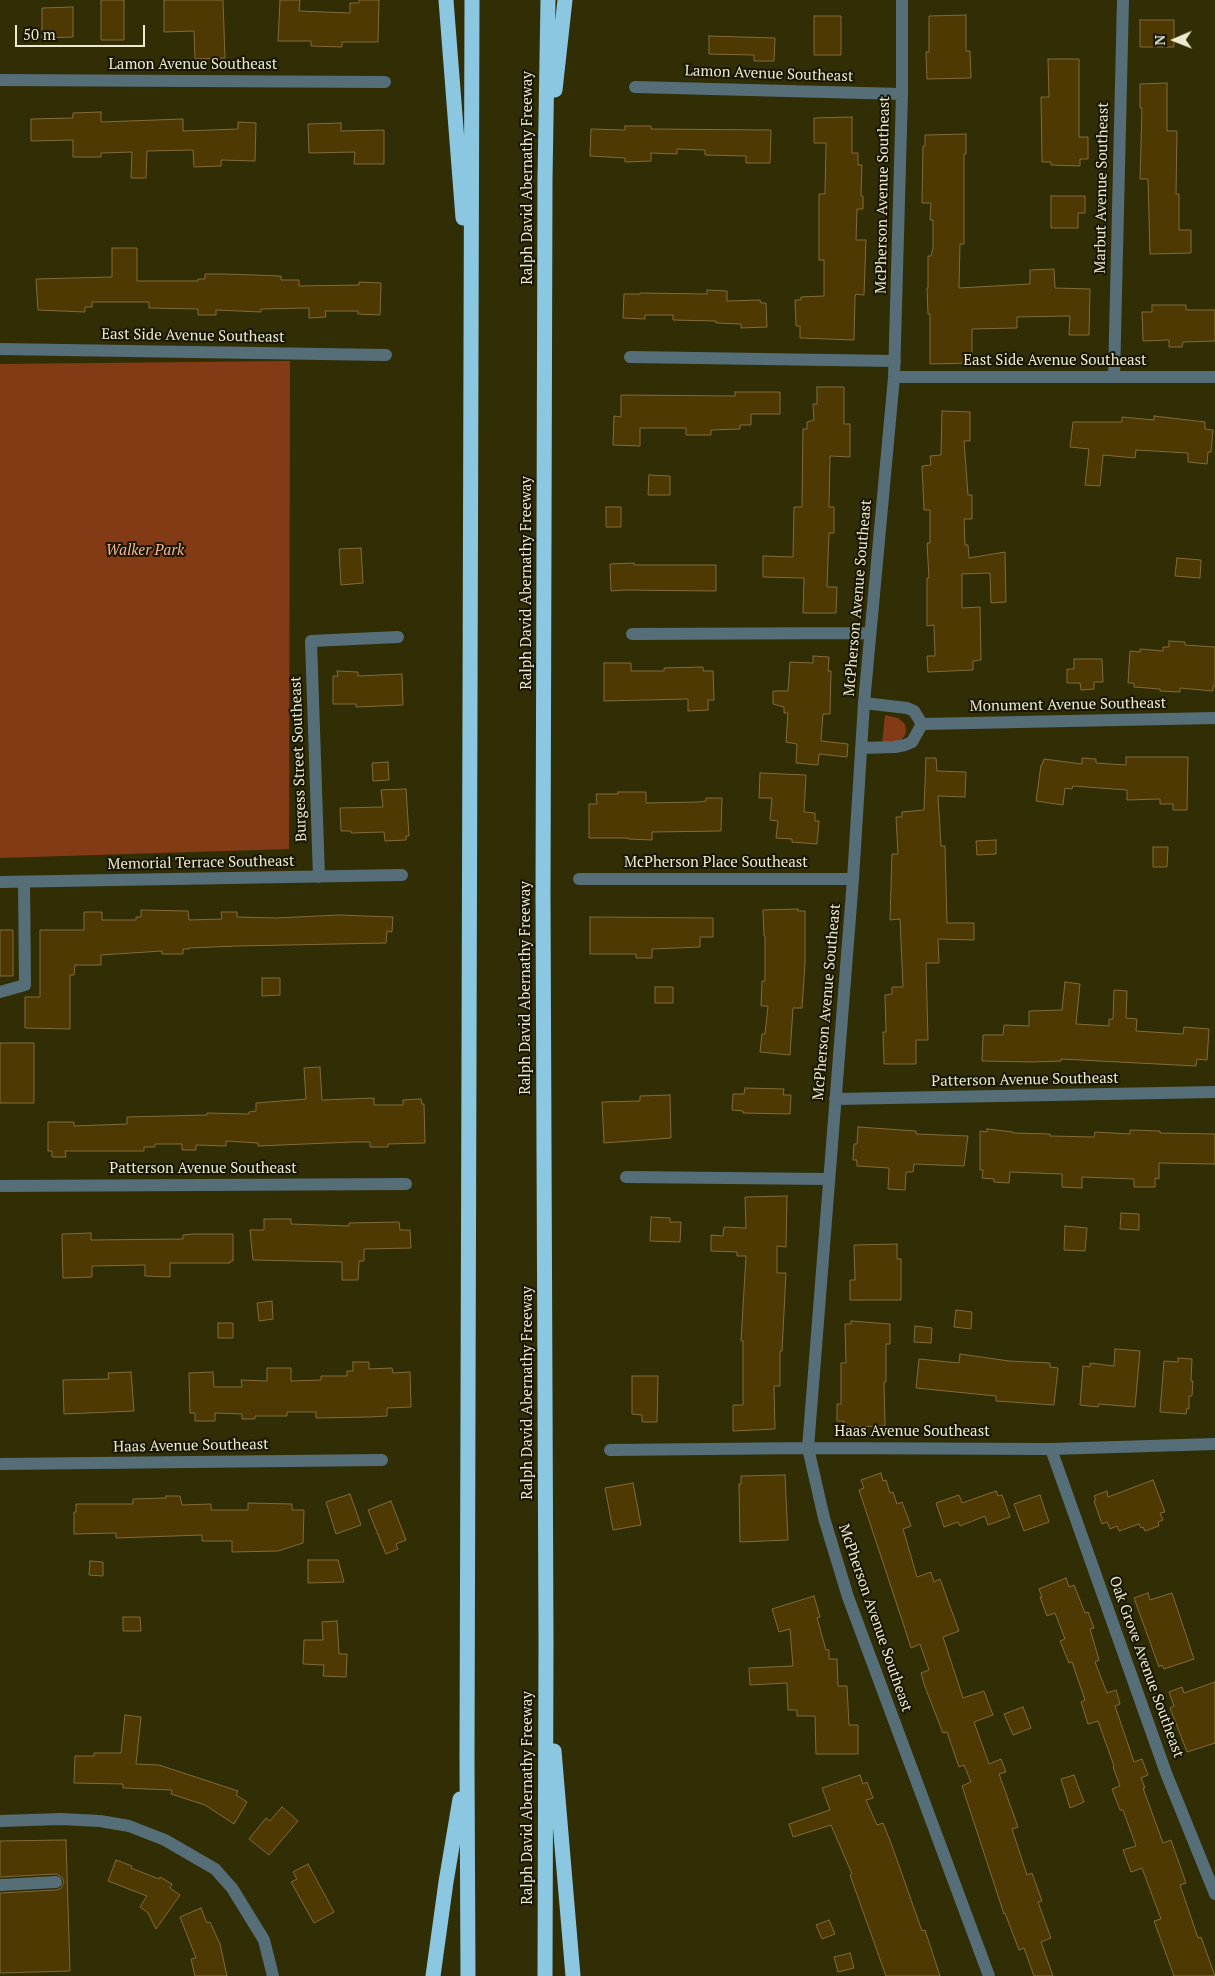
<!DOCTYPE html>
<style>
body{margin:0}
#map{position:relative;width:1215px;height:1976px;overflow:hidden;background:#312e06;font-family:"PT Serif",serif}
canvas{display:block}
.north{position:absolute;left:1150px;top:15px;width:50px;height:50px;-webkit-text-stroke:4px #181603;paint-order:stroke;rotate:269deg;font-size:14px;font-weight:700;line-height:20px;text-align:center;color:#ebeacf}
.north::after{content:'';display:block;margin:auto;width:18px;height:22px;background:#ebeacf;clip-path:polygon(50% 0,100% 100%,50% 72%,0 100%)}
.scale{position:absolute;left:15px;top:25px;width:130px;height:22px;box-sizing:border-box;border:2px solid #ebeacf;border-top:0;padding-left:6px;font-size:15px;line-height:18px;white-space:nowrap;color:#ebeacf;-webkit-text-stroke:4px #181603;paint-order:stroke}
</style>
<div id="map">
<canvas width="1215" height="1976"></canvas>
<div class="north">N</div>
<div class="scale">50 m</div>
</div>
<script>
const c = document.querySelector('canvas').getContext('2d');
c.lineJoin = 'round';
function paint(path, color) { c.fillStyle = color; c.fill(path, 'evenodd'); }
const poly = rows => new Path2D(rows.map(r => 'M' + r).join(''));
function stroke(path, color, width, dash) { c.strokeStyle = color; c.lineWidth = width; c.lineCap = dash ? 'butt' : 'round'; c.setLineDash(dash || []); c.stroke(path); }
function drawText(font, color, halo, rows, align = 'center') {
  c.font = font + ' "PT Serif",serif'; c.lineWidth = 4; c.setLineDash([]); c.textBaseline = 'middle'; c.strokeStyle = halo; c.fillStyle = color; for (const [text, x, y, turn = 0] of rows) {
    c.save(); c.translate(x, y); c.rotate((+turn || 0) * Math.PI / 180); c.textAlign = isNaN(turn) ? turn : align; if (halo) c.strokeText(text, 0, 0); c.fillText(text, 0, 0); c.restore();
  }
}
const green = poly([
 [290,361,289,849,0,858,0,364],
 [885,715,898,718,905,724,906,732,904,737,899,741,882,744]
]);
const building = poly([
 [101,0,124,0,124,40,101,40,101,0],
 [164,0,223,0,225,58,195,59,194,31,164,32,164,0],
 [280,0,300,0,299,11,350,13,350,3,359,3,359,0,379,0,378,42,342,42,342,47,311,46,311,41,278,41,280,0],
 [73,7,73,37,42,38,42,8,73,7],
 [966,15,966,51,970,51,971,78,927,79,926,52,929,52,929,16,966,15],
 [814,16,841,16,841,55,814,55,814,16],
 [1140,20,1174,20,1174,47,1140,47,1140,20],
 [709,36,775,38,774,61,754,61,754,55,709,54,709,36],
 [1048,59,1079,59,1079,137,1088,137,1088,159,1080,159,1080,166,1051,165,1051,162,1042,162,1041,97,1049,97,1048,59],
 [1167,83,1167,131,1177,131,1176,194,1179,194,1179,230,1191,230,1191,253,1150,254,1148,179,1140,179,1142,108,1140,108,1140,84,1167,83],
 [101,112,101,122,183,119,183,131,238,129,238,122,256,123,255,161,221,160,221,166,194,167,193,150,147,151,146,178,131,178,132,152,101,153,101,157,73,157,73,140,31,141,31,119,73,118,73,113,101,112],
 [852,117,852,153,858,153,858,165,862,165,861,196,863,196,863,209,857,209,856,240,866,240,864,295,856,294,855,297,854,340,800,338,800,326,796,326,795,300,801,300,801,297,824,296,824,260,819,260,819,194,825,194,826,143,814,143,814,118,852,117],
 [341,123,341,131,384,130,384,164,354,164,355,152,309,153,308,124,341,123],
 [625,126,651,126,651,129,771,130,770,163,746,163,746,156,705,155,705,150,677,149,677,154,651,153,651,161,625,162,625,158,590,156,591,129,625,130,625,126],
 [966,134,966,154,964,154,964,244,960,244,959,288,1030,284,1030,270,1054,269,1055,288,1090,289,1089,335,1069,335,1070,316,1017,317,1017,328,972,329,972,363,930,364,930,314,928,314,927,288,928,288,928,256,931,256,933,248,933,220,930,220,931,203,922,203,923,146,925,146,925,135,966,134],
 [1051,196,1085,196,1085,213,1078,213,1078,228,1051,228,1051,196],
 [112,248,137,248,137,281,198,281,198,279,205,279,205,274,225,274,281,276,281,280,299,280,299,286,359,285,359,282,381,283,380,315,358,314,358,311,325,311,326,317,309,318,309,308,261,309,261,312,216,310,216,315,198,315,198,309,149,308,149,302,92,302,92,307,85,307,85,312,38,310,36,279,112,277,112,248],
 [707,290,727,291,727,301,760,300,761,303,766,303,767,327,741,328,741,324,716,323,716,321,673,320,673,315,645,315,645,319,623,318,624,294,640,294,640,293,707,294,707,290],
 [1152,305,1186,305,1186,310,1215,310,1215,341,1183,342,1182,347,1169,347,1169,340,1143,341,1142,312,1152,312,1152,305],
 [817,387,844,387,844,424,850,424,850,457,830,456,829,507,834,507,834,533,829,533,827,587,837,587,836,613,803,613,804,578,763,577,763,556,793,557,794,507,802,507,803,429,807,429,807,422,814,420,813,404,817,404,817,387],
 [735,392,780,392,780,414,751,414,751,425,740,425,740,429,711,430,711,435,686,435,686,428,640,428,640,446,613,445,614,416,621,417,621,395,735,396,735,392],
 [942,411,970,412,970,441,964,441,968,495,972,495,972,519,964,519,965,545,968,545,969,558,1005,552,1006,602,991,603,990,573,962,574,962,608,980,607,981,660,973,661,973,670,928,672,927,656,935,656,934,625,927,626,927,578,929,578,927,543,930,543,930,510,924,510,922,466,931,465,930,456,941,455,942,411],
 [1154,416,1205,422,1205,429,1213,430,1211,452,1208,452,1207,464,1188,462,1188,453,1136,450,1135,458,1103,455,1100,486,1085,485,1089,449,1070,447,1073,422,1122,422,1122,417,1154,420,1154,416],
 [649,475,670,476,670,495,648,495,649,475],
 [606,507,621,507,621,527,606,527,606,507],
 [361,548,363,583,341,585,339,549,361,548],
 [1177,558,1201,560,1200,578,1175,576,1177,558],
 [634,563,634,565,716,565,716,591,624,590,611,591,610,564,634,563],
 [1169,641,1185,642,1185,645,1215,647,1215,686,1213,686,1213,691,1180,688,1180,692,1160,691,1160,689,1134,687,1134,683,1128,683,1130,651,1140,652,1140,649,1163,651,1163,647,1169,647,1169,641],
 [813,656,829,657,828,671,831,671,830,714,823,714,821,741,848,744,847,757,819,754,818,765,796,763,797,744,786,742,788,713,784,713,784,707,773,704,773,691,788,691,790,662,813,663,813,656],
 [1074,659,1102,659,1103,682,1094,682,1094,689,1081,690,1080,683,1067,683,1067,669,1074,669,1074,659],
 [604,663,631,663,631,671,664,671,664,668,703,667,703,671,713,671,714,700,708,700,708,710,688,711,688,699,604,701,604,663],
 [337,671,358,672,358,676,402,674,403,705,356,707,356,704,333,704,333,676,338,676,337,671],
 [1126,757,1188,757,1187,810,1173,810,1173,804,1160,804,1160,799,1127,800,1127,790,1073,786,1072,789,1065,788,1063,805,1036,801,1041,765,1042,765,1044,759,1082,764,1082,758,1096,759,1096,763,1126,765,1126,757],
 [926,758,936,758,937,771,966,772,965,797,938,796,941,846,945,846,947,923,974,923,974,940,938,939,939,963,926,963,928,1040,916,1040,916,1064,884,1064,883,1032,886,1032,885,995,892,994,892,987,903,987,900,919,890,920,892,854,898,854,896,817,902,817,902,812,924,810,926,758],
 [388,762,389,780,373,781,372,763,388,762],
 [760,773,806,775,804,812,815,813,815,821,819,821,817,844,792,842,792,839,776,838,778,821,770,820,772,798,759,798,760,773],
 [406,789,409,836,406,836,406,840,385,841,384,832,351,833,351,831,341,831,340,808,383,807,381,790,406,789],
 [618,792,646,792,646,803,698,802,706,801,706,798,722,798,721,831,652,832,652,840,628,839,628,838,589,838,589,804,597,804,596,794,618,794,618,792],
 [996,840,996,854,977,855,976,841,996,840],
 [1153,847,1168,847,1167,867,1153,867,1153,847],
 [798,909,798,911,805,911,805,963,802,1008,793,1008,790,1055,760,1052,762,1034,765,1034,768,1006,761,1006,762,981,765,981,765,936,764,936,763,910,798,909],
 [141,910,188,911,189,920,222,919,221,912,237,912,237,917,276,918,339,915,393,917,392,932,387,931,386,943,238,946,189,948,189,949,183,949,183,954,162,954,162,951,101,955,101,965,75,965,74,975,70,975,70,1029,25,1028,25,997,40,997,40,930,84,930,84,912,102,912,102,920,136,920,136,917,141,917,141,910],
 [590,917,713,918,713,937,700,937,700,947,652,949,652,958,636,958,636,954,590,954,590,917],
 [0,930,13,930,13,976,0,976,0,930],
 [262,978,280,978,280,995,262,996,262,978],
 [1065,982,1080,984,1076,1024,1109,1026,1109,1019,1113,1019,1114,990,1127,991,1126,1018,1137,1019,1136,1031,1183,1034,1184,1027,1209,1029,1207,1060,1197,1059,1196,1066,1061,1059,1061,1061,1032,1062,982,1061,983,1035,1003,1035,1004,1025,1029,1026,1029,1011,1062,1010,1065,982],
 [655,987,673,987,673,1003,655,1003,655,987],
 [0,1043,34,1043,34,1103,0,1103,0,1043],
 [320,1067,322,1100,374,1098,374,1105,403,1105,403,1100,421,1099,422,1104,424,1104,425,1143,388,1144,388,1147,370,1147,370,1142,352,1142,258,1146,258,1143,226,1141,226,1146,196,1145,196,1150,182,1150,182,1144,155,1144,155,1147,144,1147,144,1151,65,1151,66,1157,52,1157,52,1151,48,1151,48,1122,74,1122,74,1126,127,1124,127,1117,207,1115,207,1113,249,1114,249,1112,256,1111,256,1103,306,1099,304,1068,320,1067],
 [745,1088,784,1089,783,1095,791,1095,790,1114,743,1113,743,1111,732,1110,733,1094,744,1094,745,1088],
 [670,1095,671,1138,604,1143,602,1102,640,1101,640,1096,670,1095],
 [858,1127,916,1131,916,1134,968,1136,964,1166,914,1164,913,1172,906,1172,905,1190,888,1189,889,1168,857,1166,857,1160,853,1160,854,1144,857,1144,858,1127],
 [987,1129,1013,1132,1013,1133,1050,1134,1050,1136,1094,1137,1095,1132,1130,1134,1130,1130,1160,1131,1160,1133,1215,1134,1215,1164,1159,1163,1159,1179,1155,1178,1155,1187,1134,1187,1134,1179,1082,1177,1082,1188,1062,1187,1062,1174,1010,1172,1009,1183,994,1182,994,1179,982,1178,983,1170,980,1170,980,1131,987,1132,987,1129],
 [787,1196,786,1247,777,1246,777,1273,786,1273,782,1351,780,1351,780,1386,774,1386,775,1429,733,1431,733,1405,743,1405,743,1341,741,1341,746,1256,737,1256,737,1252,711,1251,711,1235,723,1236,724,1227,746,1228,745,1197,787,1196],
 [1121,1213,1139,1214,1139,1230,1120,1229,1121,1213],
 [651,1217,670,1218,670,1222,681,1222,680,1242,650,1241,651,1217],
 [264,1219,291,1219,291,1224,349,1226,349,1223,399,1222,400,1230,410,1230,411,1248,364,1249,364,1261,359,1261,358,1280,342,1280,342,1262,253,1260,250,1230,264,1230,264,1219],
 [1065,1226,1087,1228,1085,1251,1064,1250,1065,1226],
 [91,1233,91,1240,183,1239,183,1235,193,1234,233,1234,233,1261,230,1261,230,1263,170,1263,170,1277,145,1276,145,1265,92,1266,92,1277,63,1278,62,1234,91,1233],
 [897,1244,897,1259,901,1259,901,1300,850,1300,850,1280,855,1280,854,1245,897,1244],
 [272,1301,273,1319,259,1321,257,1303,272,1301],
 [956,1310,972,1312,971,1329,954,1327,956,1310],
 [851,1321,890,1324,890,1344,886,1344,886,1382,884,1382,885,1426,844,1427,844,1421,837,1421,837,1404,841,1404,841,1363,846,1363,845,1324,851,1324,851,1321],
 [218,1323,233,1323,233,1338,218,1338,218,1323],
 [915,1326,932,1328,931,1343,914,1342,915,1326],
 [1115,1349,1140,1351,1135,1407,1099,1404,1098,1407,1080,1405,1083,1366,1090,1367,1090,1363,1114,1366,1115,1349],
 [960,1354,1009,1361,1050,1363,1050,1367,1058,1368,1054,1405,996,1401,996,1396,916,1388,919,1359,959,1363,960,1354],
 [1178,1358,1192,1359,1191,1381,1193,1381,1192,1396,1189,1396,1189,1409,1187,1408,1186,1414,1160,1412,1164,1361,1178,1362,1178,1358],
 [353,1362,369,1362,369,1369,392,1368,393,1373,410,1372,411,1407,387,1408,387,1416,369,1417,316,1418,316,1412,287,1412,287,1416,255,1416,255,1419,242,1419,242,1414,215,1413,215,1421,195,1421,195,1413,190,1413,189,1373,213,1372,214,1387,242,1387,241,1380,267,1381,267,1368,291,1368,291,1381,321,1380,321,1376,347,1376,347,1371,353,1371,353,1362],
 [131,1372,134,1411,64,1414,63,1380,109,1379,108,1373,131,1372],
 [632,1376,658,1376,657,1422,642,1422,642,1415,632,1414,632,1376],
 [881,1473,883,1481,886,1480,890,1493,893,1492,897,1504,902,1502,911,1526,903,1529,917,1577,931,1572,934,1582,940,1579,959,1631,943,1637,963,1698,984,1691,993,1715,974,1722,989,1764,1001,1759,1006,1772,999,1774,1018,1827,1012,1829,1027,1875,1032,1873,1042,1901,1038,1902,1051,1938,1041,1942,1053,1976,1034,1976,1024,1948,1019,1950,1005,1913,1004,1914,962,1786,971,1782,964,1765,959,1767,947,1732,943,1733,925,1687,921,1673,929,1670,920,1644,911,1648,903,1623,859,1490,864,1488,861,1480,881,1473],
 [785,1475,788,1540,740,1542,739,1484,741,1484,741,1476,785,1475],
 [1153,1480,1165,1512,1160,1513,1163,1520,1158,1522,1159,1526,1145,1531,1143,1527,1141,1528,1139,1524,1119,1531,1117,1526,1110,1529,1107,1522,1102,1524,1094,1501,1096,1500,1094,1496,1107,1491,1108,1497,1153,1480],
 [633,1483,641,1525,613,1530,605,1488,633,1483],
 [996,1491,998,1496,1002,1495,1010,1517,988,1525,985,1516,960,1526,958,1522,944,1527,936,1503,959,1495,962,1503,996,1491],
 [350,1494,361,1525,336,1534,326,1502,350,1494],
 [1040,1495,1049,1522,1024,1531,1014,1504,1040,1495],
 [166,1496,180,1496,182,1505,211,1504,211,1510,248,1510,248,1503,292,1504,292,1510,304,1510,303,1543,278,1551,232,1552,232,1541,202,1541,202,1535,116,1538,116,1533,74,1534,74,1512,76,1512,76,1504,133,1504,133,1499,166,1498,166,1496],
 [391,1501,406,1540,396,1544,398,1549,386,1554,368,1510,391,1501],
 [308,1560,338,1560,344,1582,308,1583,308,1560],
 [90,1561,103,1562,103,1576,89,1575,90,1561],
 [1066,1578,1069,1587,1074,1585,1085,1613,1088,1612,1094,1628,1090,1629,1099,1660,1095,1662,1107,1693,1116,1690,1120,1704,1115,1706,1133,1759,1134,1762,1142,1759,1148,1775,1141,1778,1145,1788,1143,1788,1163,1843,1171,1840,1186,1883,1180,1885,1198,1938,1201,1937,1215,1976,1174,1976,1154,1921,1161,1919,1142,1868,1131,1872,1123,1850,1136,1846,1123,1810,1120,1810,1112,1789,1120,1786,1113,1767,1114,1766,1098,1721,1088,1724,1081,1702,1085,1700,1072,1662,1069,1663,1060,1641,1065,1639,1055,1613,1047,1616,1040,1597,1042,1597,1039,1589,1066,1578],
 [1148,1593,1150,1600,1172,1593,1194,1659,1164,1669,1162,1665,1159,1667,1134,1598,1148,1593],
 [814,1596,820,1617,817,1618,826,1650,829,1650,829,1659,837,1659,838,1686,847,1686,849,1725,858,1725,858,1754,816,1754,815,1716,797,1716,797,1710,788,1710,787,1683,750,1685,749,1668,793,1666,790,1629,779,1632,772,1609,814,1596],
 [123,1617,140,1617,141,1631,123,1631,123,1617],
 [337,1621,339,1654,347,1654,346,1677,323,1676,324,1665,303,1664,304,1640,323,1640,322,1622,337,1621],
 [1215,1682,1215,1743,1187,1752,1170,1708,1174,1706,1169,1692,1182,1687,1184,1693,1215,1682],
 [1023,1707,1031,1728,1013,1735,1004,1714,1023,1707],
 [125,1715,141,1717,136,1764,159,1765,238,1791,236,1795,247,1802,234,1824,205,1805,171,1794,172,1790,123,1788,123,1784,74,1783,75,1756,94,1756,94,1753,121,1753,125,1715],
 [860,1775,863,1784,867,1782,873,1798,866,1800,877,1825,883,1823,891,1843,922,1931,925,1930,940,1976,886,1976,850,1875,852,1874,831,1825,793,1837,789,1824,830,1810,822,1788,860,1775],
 [1074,1775,1084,1802,1070,1808,1061,1779,1074,1775],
 [282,1807,298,1821,269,1855,249,1839,266,1818,270,1821,282,1807],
 [66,1840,70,1971,0,1973,0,1893,56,1890,61,1888,64,1882,62,1877,56,1874,0,1877,0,1841,66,1840],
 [116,1860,132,1866,131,1868,159,1879,160,1877,172,1884,170,1888,180,1895,156,1929,148,1913,140,1907,147,1896,108,1881,116,1860],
 [308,1864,334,1912,314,1923,291,1882,297,1879,293,1872,308,1864],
 [201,1908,207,1923,210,1922,220,1944,227,1976,195,1976,191,1959,196,1958,180,1917,201,1908],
 [829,1920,835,1934,822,1939,816,1925,829,1920],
 [850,1953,854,1968,838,1972,834,1957,850,1953]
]);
const minor = poly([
 [902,0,902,94,894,377,864,703,853,879,808,1448,824,1518,848,1597,989,1976],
 [0,80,385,82],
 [635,87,902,94],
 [0,349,386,355],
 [630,357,895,361],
 [894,377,1215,377],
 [1114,377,1123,0],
 [632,634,870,633],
 [864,703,907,708,914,711,922,724],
 [922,724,1215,718],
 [861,748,895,747,905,745,912,742,922,724],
 [319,877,311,641,398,637],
 [579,879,853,879],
 [0,882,402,875],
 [0,992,25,985,24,882],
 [835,1099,1215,1092],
 [626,1177,828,1179],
 [0,1186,406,1184],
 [1051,1449,1166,1773,1215,1894],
 [610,1450,808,1448,1051,1449,1215,1444],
 [0,1464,382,1460],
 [0,1821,61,1819,100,1821,129,1826,165,1840,215,1869,232,1888,264,1940,273,1976],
 [0,1885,56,1882]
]);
const highway = poly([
 [446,0,463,218],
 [555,90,565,0],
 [554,1751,573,1976],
 [433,1976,446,1882,460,1799],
 [468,1976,467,1758,472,0],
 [545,1976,546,1642,543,896,545,179,548,0]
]);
const streetNames = [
 ["Lamon Avenue Southeast",193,65],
 ["Lamon Avenue Southeast",769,74,2],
 ["Ralph David Abernathy Freeway",528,178,-90],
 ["Marbut Avenue Southeast",1102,188,-89],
 ["McPherson Avenue Southeast",883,195,-89],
 ["East Side Avenue Southeast",193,336,1],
 ["East Side Avenue Southeast",1055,361],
 ["Ralph David Abernathy Freeway",527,583,-90],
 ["McPherson Avenue Southeast",858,598,-85],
 ["Monument Avenue Southeast",1068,705,-1],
 ["Burgess Street Southeast",299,759,-92],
 ["Memorial Terrace Southeast",201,863,-1],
 ["McPherson Place Southeast",716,863],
 ["Ralph David Abernathy Freeway",526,988,-90],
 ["McPherson Avenue Southeast",827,1002,-85],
 ["Patterson Avenue Southeast",1025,1080,-1],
 ["Patterson Avenue Southeast",203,1169],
 ["Ralph David Abernathy Freeway",528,1393,-90],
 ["Haas Avenue Southeast",912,1432],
 ["Haas Avenue Southeast",191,1446,-1],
 ["McPherson Avenue Southeast",875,1618,71],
 ["Oak Grove Avenue Southeast",1146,1667,70],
 ["Ralph David Abernathy Freeway",528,1798,-90]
];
const parkNames = [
 ["Walker Park",145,551]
];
paint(green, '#833b15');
paint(building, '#4e3903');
stroke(building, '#816b3c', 1);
stroke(minor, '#566e78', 12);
stroke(highway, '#8bc7e0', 15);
drawText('15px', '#ebeacf', '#181603', streetNames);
drawText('italic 15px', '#f8b496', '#181603', parkNames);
</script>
